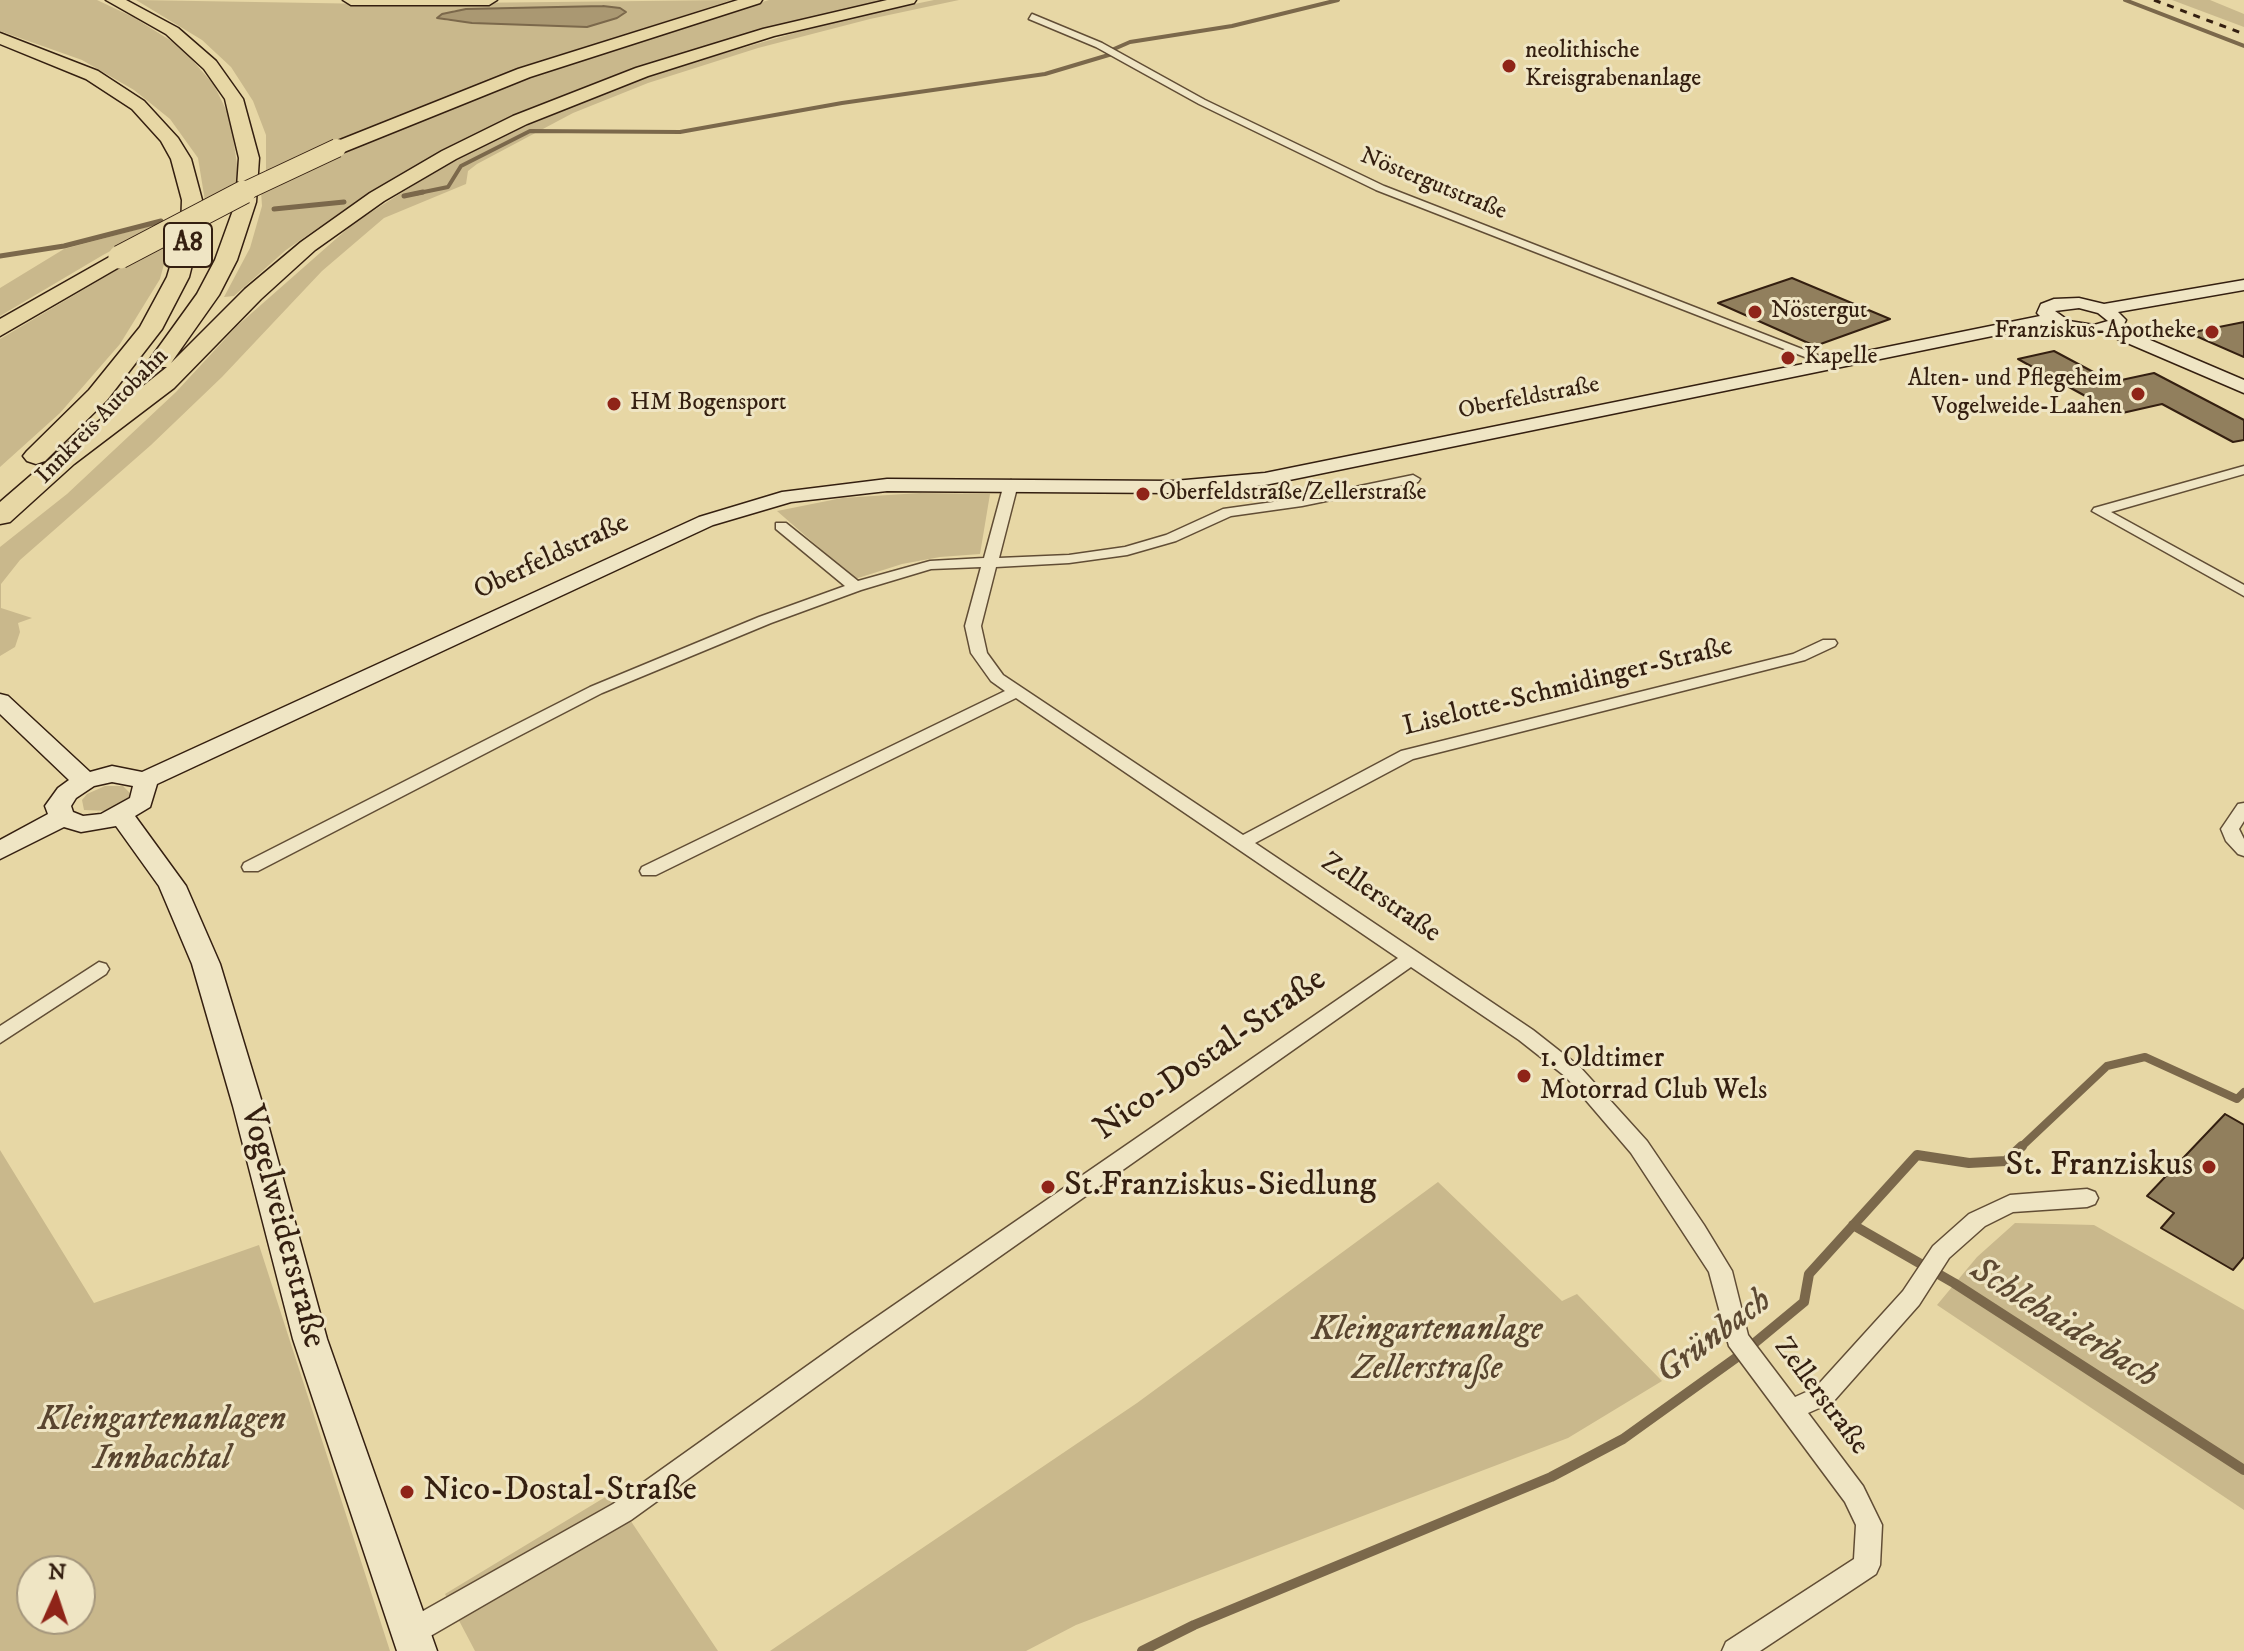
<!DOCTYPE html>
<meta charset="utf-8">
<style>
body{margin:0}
#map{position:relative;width:2244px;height:1651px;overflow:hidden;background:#e7d7a5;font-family:"IM FELL DW Pica",serif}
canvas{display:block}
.north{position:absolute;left:16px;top:1555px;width:80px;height:80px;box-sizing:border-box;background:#efe5c4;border:2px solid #a4967c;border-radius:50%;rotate:3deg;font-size:22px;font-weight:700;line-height:32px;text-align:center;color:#341f10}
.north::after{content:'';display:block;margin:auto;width:28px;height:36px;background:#8f2418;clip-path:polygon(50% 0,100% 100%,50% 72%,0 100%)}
</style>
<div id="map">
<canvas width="2244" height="1651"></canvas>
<div class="north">N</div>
</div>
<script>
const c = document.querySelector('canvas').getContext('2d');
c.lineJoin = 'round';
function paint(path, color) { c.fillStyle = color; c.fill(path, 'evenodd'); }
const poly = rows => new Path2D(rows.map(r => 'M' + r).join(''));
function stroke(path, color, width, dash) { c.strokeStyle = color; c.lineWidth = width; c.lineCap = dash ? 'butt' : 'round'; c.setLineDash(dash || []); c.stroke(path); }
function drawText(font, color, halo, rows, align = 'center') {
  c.font = font + ' "IM FELL DW Pica",serif'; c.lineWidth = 6; c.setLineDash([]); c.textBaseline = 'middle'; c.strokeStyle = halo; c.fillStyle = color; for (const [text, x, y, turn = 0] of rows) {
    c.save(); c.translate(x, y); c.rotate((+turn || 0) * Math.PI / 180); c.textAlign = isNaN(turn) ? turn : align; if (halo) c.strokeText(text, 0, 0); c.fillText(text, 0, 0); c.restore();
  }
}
const green = poly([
 [0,0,97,0,133,17,181,47,214,85,230,118,237,164,237,185,205,201,198,158,170,119,134,90,82,60,0,31],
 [136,0,374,4,732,0,508,72,266,171,266,135,253,101,231,67,202,40],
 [455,10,587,27,448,21,438,18],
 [769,0,893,0,689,53,561,97,468,139,363,197,286,250,234,296,224,297,250,248,262,206,261,191,348,150,544,70,643,36],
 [934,0,959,0,870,19,758,48,648,83,573,113,477,164,468,171,466,184,384,218,322,271,222,377,151,445,20,560,1,584,1,608,32,618,18,623,20,632,15,647,0,656,0,547,67,494,176,392,237,326,354,223,436,171,498,138,648,75,847,18],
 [2172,0,2210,0,2244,14,2244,27],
 [165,222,103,255,0,316,0,288,64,249],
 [171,238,160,279,120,344,60,413,0,467,0,339],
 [920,493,990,494,980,554,940,557,902,564,855,579,777,511,842,498],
 [105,786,123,786,130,793,129,798,109,811,84,810,82,800,87,794],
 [0,1150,94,1303,259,1245,390,1651,0,1651],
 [32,1571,80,1571,80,1619,32,1619],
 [1438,1182,1562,1301,1577,1294,1662,1381,1568,1438,1076,1625,1026,1651,770,1651,1137,1403],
 [2015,1223,2094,1225,2244,1310,2244,1510,1937,1305,1977,1257],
 [612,1493,718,1651,475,1651,445,1594]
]);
const water = poly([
 [603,6,620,8,626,12,617,18,587,27,472,23,437,18,442,14,466,9,603,6]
]);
const streamFar3 = poly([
 [2125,0,2244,46],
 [1114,49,1130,42,1232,26,1338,0],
 [414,194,448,187,461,166,530,131,680,132,842,103,1045,74,1112,54]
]);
const streamFar2 = poly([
 [404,196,423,192],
 [274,209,344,202],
 [0,256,64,246,161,221]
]);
const streamFar1 = poly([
 [2020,1148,2107,1066,2145,1057,2237,1099,2244,1092]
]);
const stream = poly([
 [1853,1225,1954,1283,2244,1470],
 [1142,1651,1194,1625,1551,1477,1623,1439,1740,1355,1804,1302,1809,1274,1917,1155,1969,1163,2006,1161,2022,1146]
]);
const building = poly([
 [1792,278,1890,319,1815,346,1718,303,1792,278],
 [2244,322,2244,357,2189,333,2244,322],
 [2054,351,2112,382,2154,373,2244,420,2244,440,2233,442,2162,404,2118,414,2018,359,2054,351],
 [2225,1114,2244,1125,2244,1257,2233,1270,2161,1228,2174,1213,2147,1196,2225,1114]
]);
const street = poly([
 [1032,14,1102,43,1205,100,1384,186,1838,363,1828,366,1376,190,1199,104,1096,47,1029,19,1032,14],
 [2244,466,2244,474,2111,512,2244,585,2244,596,2092,511,2094,508,2244,466],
 [1413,475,1420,479,1418,482,1302,506,1231,516,1176,541,1127,555,1069,563,996,567,981,626,987,653,1003,675,1243,835,1401,751,1793,654,1823,640,1835,640,1837,643,1835,646,1805,660,1413,759,1255,843,1533,1030,1580,1067,1647,1141,1704,1225,1732,1271,1748,1335,1795,1397,1815,1388,1903,1291,1933,1246,1969,1214,2010,1195,2087,1189,2095,1192,2098,1198,2095,1204,2087,1207,2013,1212,1985,1226,1949,1258,1919,1305,1833,1402,1808,1413,1863,1486,1882,1525,1880,1565,1876,1574,1760,1651,1722,1651,1726,1642,1854,1559,1856,1525,1845,1502,1729,1346,1709,1272,1631,1153,1566,1077,1519,1040,1411,967,867,1350,631,1520,420,1642,410,1646,400,1642,396,1633,400,1624,613,1504,849,1336,1398,958,1016,698,656,875,642,875,640,871,642,867,1005,691,991,681,971,653,965,626,981,567,931,569,861,590,771,623,602,693,258,871,244,871,242,867,244,863,590,687,759,617,845,586,776,529,776,523,786,523,858,581,930,561,984,558,1004,484,1011,480,1018,484,999,558,1069,555,1125,547,1166,535,1223,509,1302,498,1413,475],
 [2244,803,2244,821,2239,829,2244,839,2244,856,2238,854,2226,841,2221,829,2238,804,2244,803],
 [99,962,106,964,109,969,106,974,0,1043,0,1026,99,962]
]);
const secondary = poly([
 [2244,280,2244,290,2118,312,2126,320,2122,328,2244,380,2244,393,2104,333,2094,335,2058,329,2051,324,1265,485,1174,493,887,491,791,502,713,525,157,784,150,807,135,816,186,886,220,964,263,1106,327,1339,437,1651,397,1651,293,1339,233,1106,192,964,159,886,116,826,81,832,64,827,0,859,0,840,48,814,45,806,58,788,69,780,0,714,0,694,8,696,90,772,112,766,142,772,699,517,782,492,887,479,1174,481,1265,473,2040,316,2037,313,2041,304,2054,299,2079,298,2104,304,2244,280],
 [2079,308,2098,313,2108,321,2094,325,2069,321,2055,311,2079,308],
 [112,782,133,786,130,798,101,814,83,816,73,812,71,806,76,798,94,786,112,782]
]);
const highway = poly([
 [106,0,126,0,178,28,216,61,243,99,259,158,256,202,237,260,219,295,171,363,245,289,301,242,370,193,442,151,513,116,636,68,763,29,887,0,916,0,914,3,774,36,648,76,527,124,456,159,384,201,315,250,261,299,174,388,74,464,10,522,0,524,0,502,73,439,79,437,167,367,152,367,148,362,197,294,215,260,236,202,239,158,225,99,204,69,166,34,106,0],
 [343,0,497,0,489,5,351,5,343,0],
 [738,0,762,0,760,3,530,77,344,152,330,152,327,148,330,144,518,69,738,0],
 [0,33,98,71,144,101,178,138,191,159,202,200,201,229,189,277,162,329,107,400,45,461,36,464,27,461,23,456,27,451,89,390,140,327,167,277,181,229,182,200,171,159,161,141,132,109,86,79,0,44,0,33],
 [120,251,131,257,128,262,0,336,0,319,120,251]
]);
const rail = poly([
 [2154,0,2244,34]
]);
const highwayBridgeFar1 = poly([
 [239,194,337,148]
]);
const highwayBridge = poly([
 [120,257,244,192]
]);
const markers = [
 [1509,66,8,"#8f2418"],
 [1755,312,8,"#8f2418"],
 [2212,332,8,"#8f2418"],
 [1788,358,8,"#8f2418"],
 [2138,394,8,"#8f2418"],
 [614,404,8,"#8f2418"],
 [1143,494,8,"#8f2418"],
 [1524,1076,8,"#8f2418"],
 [2209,1167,8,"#8f2418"],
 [1048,1187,8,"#8f2418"],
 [407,1492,8,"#8f2418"]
];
const farPoinames = [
 ["neolithische",1525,52],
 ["Kreisgrabenanlage",1525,80],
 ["Nöstergut",1771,312],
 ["Franziskus-Apotheke",2196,332,"right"],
 ["Kapelle",1804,358],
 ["Alten- und Pflegeheim",2122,380,"right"],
 ["Vogelweide-Laahen",2122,408,"right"],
 ["HM Bogensport",630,404],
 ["Oberfeldstraße/Zellerstraße",1159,494]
];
const farStreetnames = [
 ["Nöstergutstraße",1433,185,22],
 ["Oberfeldstraße",1529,399,-11],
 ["Innkreis Autobahn",103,417,-46]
];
const shields = [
 [188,245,48]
];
const shieldNames = [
 ["A8",188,245]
];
const streetNames = [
 ["Oberfeldstraße",552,558,-25],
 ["Liselotte-Schmidinger-Straße",1568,688,-14],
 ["Zellerstraße",1380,899,34],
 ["Zellerstraße",1820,1397,53]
];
const poiNames = [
 ["1. Oldtimer",1540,1060],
 ["Motorrad Club Wels",1540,1092]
];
const nearStreetnames = [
 ["Nico-Dostal-Straße",1211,1056,-35],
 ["Vogelweiderstraße",281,1227,75]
];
const nearPoinames = [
 ["St. Franziskus",2193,1167,"right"],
 ["St.Franziskus-Siedlung",1064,1187],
 ["Nico-Dostal-Straße",423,1492]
];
const nearParknames = [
 ["Kleingartenanlage",1427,1332],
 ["Zellerstraße",1427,1371],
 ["Kleingartenanlagen",162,1422],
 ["Innbachtal",162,1461]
];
const nearWaternames = [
 ["Schlehaiderbach",2063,1325,32],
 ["Grünbach",1715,1338,-37]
];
paint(green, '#c9b88c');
paint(water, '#aa9872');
stroke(water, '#7b684b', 2);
stroke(streamFar3, '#7b684b', 4);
stroke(streamFar2, '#7b684b', 5);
stroke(streamFar1, '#7b684b', 8);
stroke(stream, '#7b684b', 10);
paint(building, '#917f5d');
stroke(building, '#341f10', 2);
stroke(street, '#614d35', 3);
stroke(secondary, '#341f10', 3);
stroke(highway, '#341f10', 3);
paint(street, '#efe5c4');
paint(secondary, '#efe5c4');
paint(highway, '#e7d7a5');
stroke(rail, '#341f10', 3, [7, 7]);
stroke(highwayBridgeFar1, '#341f10', 20, []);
stroke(highwayBridge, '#341f10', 25, []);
stroke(highwayBridgeFar1, '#e7d7a5', 18);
stroke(highwayBridge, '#e7d7a5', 23);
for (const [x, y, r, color] of markers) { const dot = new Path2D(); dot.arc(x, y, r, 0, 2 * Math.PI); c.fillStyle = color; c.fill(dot); stroke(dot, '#efe5c4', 3); }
drawText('24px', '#341f10', '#efe5c4', farPoinames, 'left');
drawText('24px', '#341f10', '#efe5c4', farStreetnames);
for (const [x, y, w] of shields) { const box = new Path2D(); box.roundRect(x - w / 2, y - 22, w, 44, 6); c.fillStyle = '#efe5c4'; c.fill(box); stroke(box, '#341f10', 2); }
drawText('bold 26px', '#341f10', null, shieldNames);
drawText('28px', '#341f10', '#efe5c4', streetNames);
drawText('28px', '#341f10', '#efe5c4', poiNames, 'left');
drawText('34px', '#341f10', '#efe5c4', nearStreetnames);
drawText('34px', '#341f10', '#efe5c4', nearPoinames, 'left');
drawText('italic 34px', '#59452f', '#efe5c4', nearParknames);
drawText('italic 36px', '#5d4932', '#efe5c4', nearWaternames);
</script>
